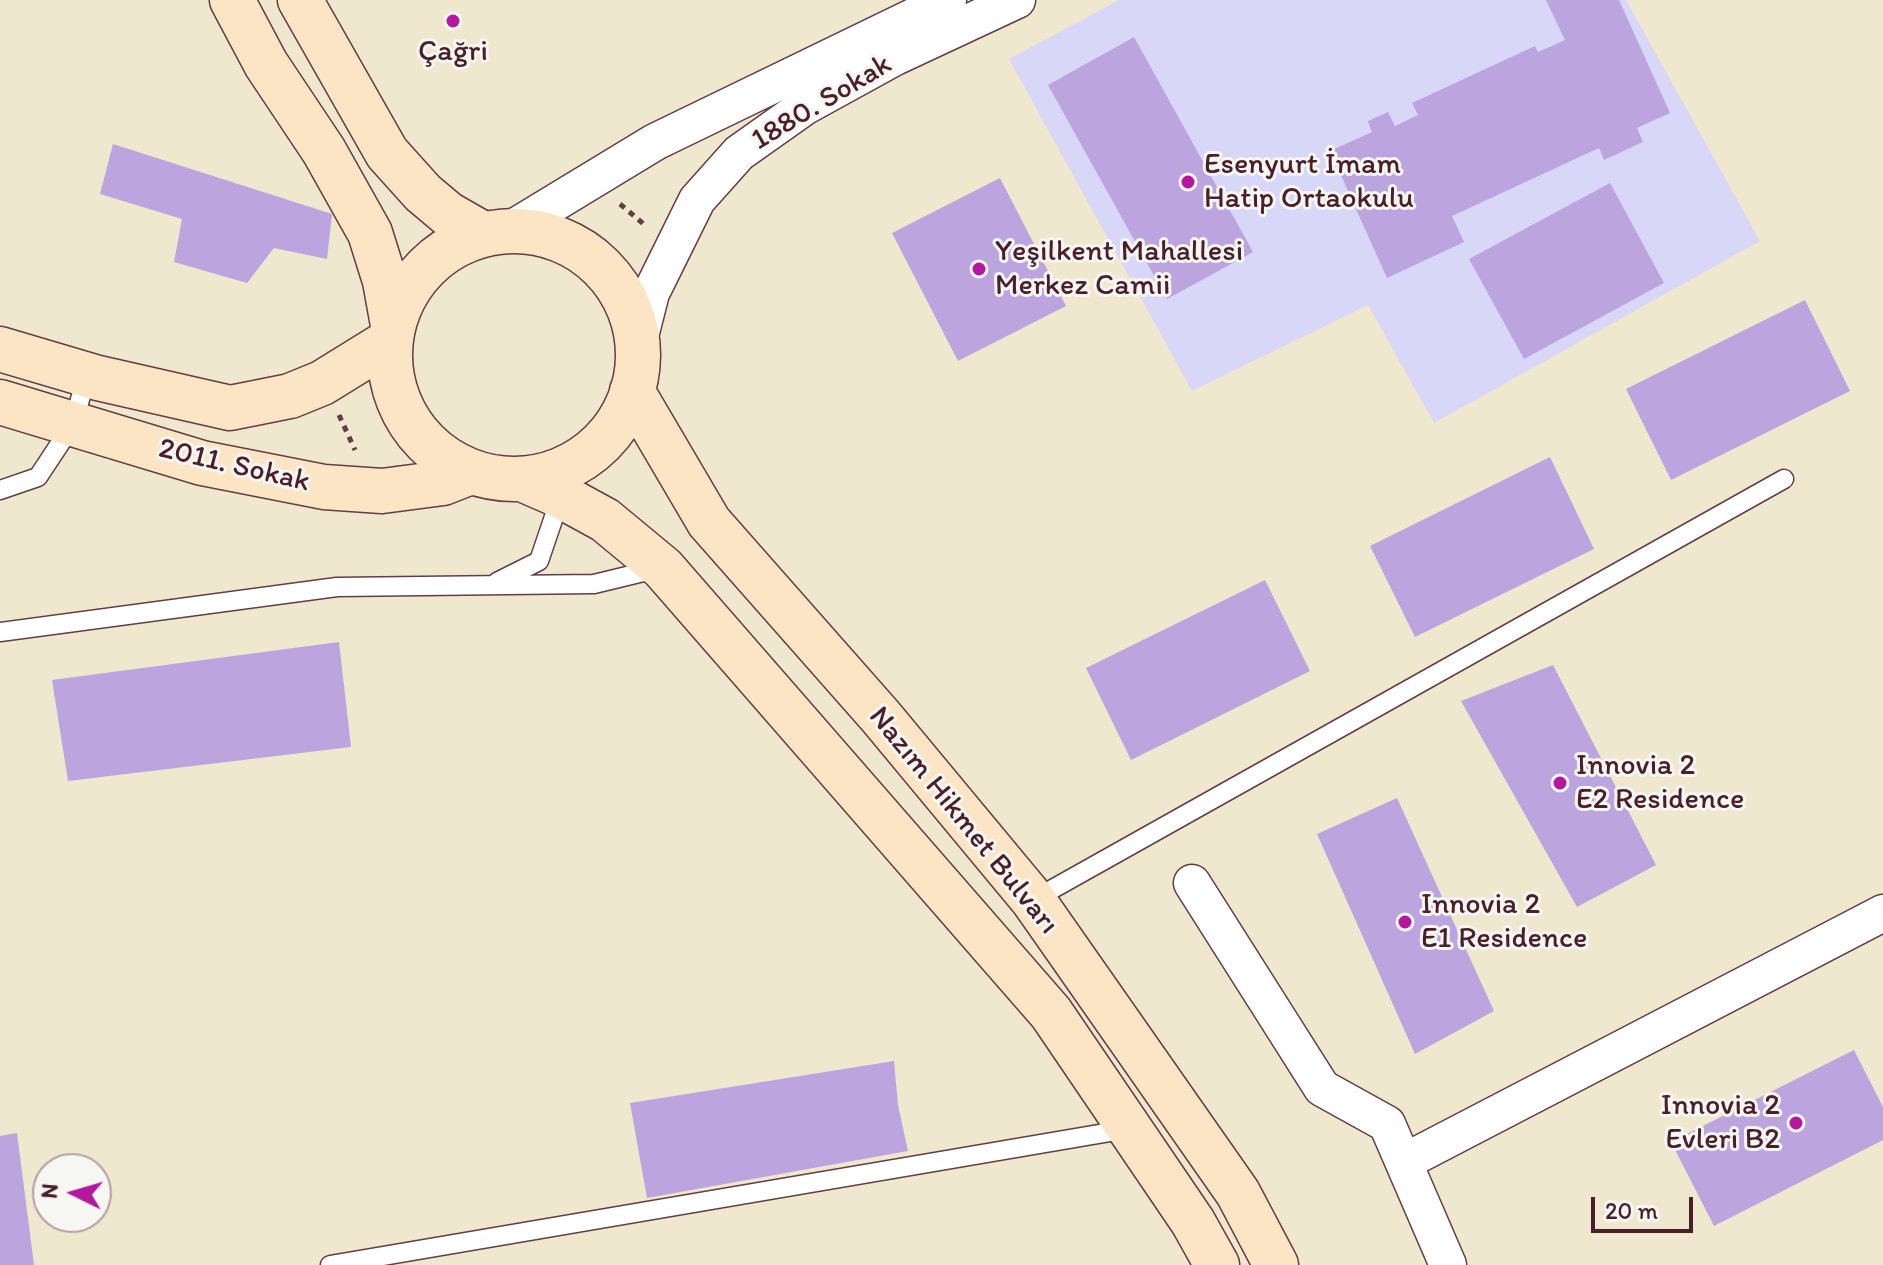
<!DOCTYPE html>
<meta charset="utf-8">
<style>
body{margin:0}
#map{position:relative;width:1883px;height:1265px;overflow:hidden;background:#f0e7cf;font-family:Itim,sans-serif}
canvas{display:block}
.north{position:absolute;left:32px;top:1153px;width:80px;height:80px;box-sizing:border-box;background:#f6f6f2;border:2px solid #b1a0a2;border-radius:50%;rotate:275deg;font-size:22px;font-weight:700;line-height:32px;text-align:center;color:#4a1f2b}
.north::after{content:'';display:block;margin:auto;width:28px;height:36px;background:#b5179e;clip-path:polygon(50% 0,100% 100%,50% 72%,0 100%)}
.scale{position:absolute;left:1591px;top:1197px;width:102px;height:36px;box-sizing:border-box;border:4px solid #4a1f2b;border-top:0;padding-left:10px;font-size:24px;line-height:28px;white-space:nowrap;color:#4a1f2b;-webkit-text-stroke:6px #f6f6f2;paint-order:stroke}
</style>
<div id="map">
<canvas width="1883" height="1265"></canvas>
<div class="north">N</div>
<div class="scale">20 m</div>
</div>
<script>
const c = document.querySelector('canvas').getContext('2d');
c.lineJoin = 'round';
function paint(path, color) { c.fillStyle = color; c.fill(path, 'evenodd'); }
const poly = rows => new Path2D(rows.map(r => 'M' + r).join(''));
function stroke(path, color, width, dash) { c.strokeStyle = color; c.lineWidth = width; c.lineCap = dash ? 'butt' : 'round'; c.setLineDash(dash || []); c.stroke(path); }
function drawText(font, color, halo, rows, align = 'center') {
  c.font = font + ' Itim,sans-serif'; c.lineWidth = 6; c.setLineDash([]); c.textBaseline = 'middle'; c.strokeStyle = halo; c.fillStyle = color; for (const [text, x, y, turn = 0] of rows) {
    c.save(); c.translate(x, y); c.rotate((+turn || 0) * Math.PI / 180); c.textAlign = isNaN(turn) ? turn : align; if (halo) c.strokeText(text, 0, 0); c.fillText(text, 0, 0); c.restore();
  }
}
const built = poly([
 [1119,0,1626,0,1760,241,1434,423,1368,305,1192,391,1009,59]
]);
const building = poly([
 [1546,0,1619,0,1670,113,1637,128,1643,142,1604,160,1599,148,1452,216,1464,242,1387,278,1330,151,1372,132,1368,121,1388,112,1395,126,1418,115,1412,103,1535,46,1538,52,1565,40],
 [1134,37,1253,252,1167,299,1048,85],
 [113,144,332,214,327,259,274,248,247,283,174,262,182,219,100,194],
 [1000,178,1066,306,958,361,892,233],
 [1610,183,1664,283,1524,359,1469,259],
 [1805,300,1850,391,1671,480,1626,389],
 [1550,457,1594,549,1415,637,1370,546],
 [1265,580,1310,671,1131,760,1086,668],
 [339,642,351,747,68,781,52,680],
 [1553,665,1656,865,1577,907,1461,701],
 [1397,798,1494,1011,1415,1054,1317,834],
 [1854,1050,1883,1107,1883,1140,1714,1226,1671,1142],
 [894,1061,898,1105,908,1151,647,1198,630,1103],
 [17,1133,34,1265,0,1265,0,1136]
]);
const path = poly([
 [620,204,646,226],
 [339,415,355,450]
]);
const lane = poly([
 [0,490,38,477,73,424,87,375],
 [497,582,539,561,561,496],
 [0,632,337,587,594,584,660,568],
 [1033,900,1784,479],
 [330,1265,1128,1129]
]);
const street = poly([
 [510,230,655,142,948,0],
 [638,344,651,293,697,200,739,153,804,107,895,57,1017,0],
 [1192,883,1322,1088,1387,1124,1448,1265],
 [1404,1162,1883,913]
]);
const secondary = poly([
 [232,0,266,64,324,151,370,233,385,281,393,325],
 [300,0,387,153,423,193,448,214,483,234],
 '390 355a124 124 0 1 1 248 0a124 124 0 1 1-248 0Z',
 [0,349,98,378,230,408,290,396,322,383,390,341],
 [632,391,709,522,881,717,1033,900,1238,1193,1276,1265],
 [0,402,202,463,324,487,382,491,443,483,471,472],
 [522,479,561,496,605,520,663,568,1051,1013,1193,1222,1217,1265]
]);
const markers = [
 [453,21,8,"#b5179e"],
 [1188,182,8,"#b5179e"],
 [979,269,8,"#b5179e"],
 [1560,783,8,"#b5179e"],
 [1405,922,8,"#b5179e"],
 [1796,1123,8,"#b5179e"]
];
const poiNames = [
 ["Çağri",453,52,"center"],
 ["Esenyurt İmam",1204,165],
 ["Hatip Ortaokulu",1204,199],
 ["Yeşilkent Mahallesi",995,252],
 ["Merkez Camii",995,286],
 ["Innovia 2",1576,766],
 ["E2 Residence",1576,800],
 ["Innovia 2",1421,905],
 ["E1 Residence",1421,939],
 ["Innovia 2",1780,1106,"right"],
 ["Evleri B2",1780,1140,"right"]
];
const streetNames = [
 ["1880. Sokak",822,103,-31],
 ["2011. Sokak",234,466,13],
 ["Nazım Hikmet Bulvarı",963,821,51]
];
paint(built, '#d8d7f8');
paint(building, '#bca4df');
stroke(lane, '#633d44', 21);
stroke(street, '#633d44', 39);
stroke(secondary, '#633d44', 47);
stroke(path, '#633d44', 5, [6, 6]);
stroke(lane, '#fff', 18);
stroke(street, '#fff', 36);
stroke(secondary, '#fce5c4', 44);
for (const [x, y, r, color] of markers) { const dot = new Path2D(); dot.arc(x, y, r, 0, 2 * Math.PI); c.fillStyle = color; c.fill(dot); stroke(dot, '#f6f6f2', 3); }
drawText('30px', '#4a1f2b', '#f6f6f2', poiNames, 'left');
drawText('30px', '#4a1f2b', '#f6f6f2', streetNames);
</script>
